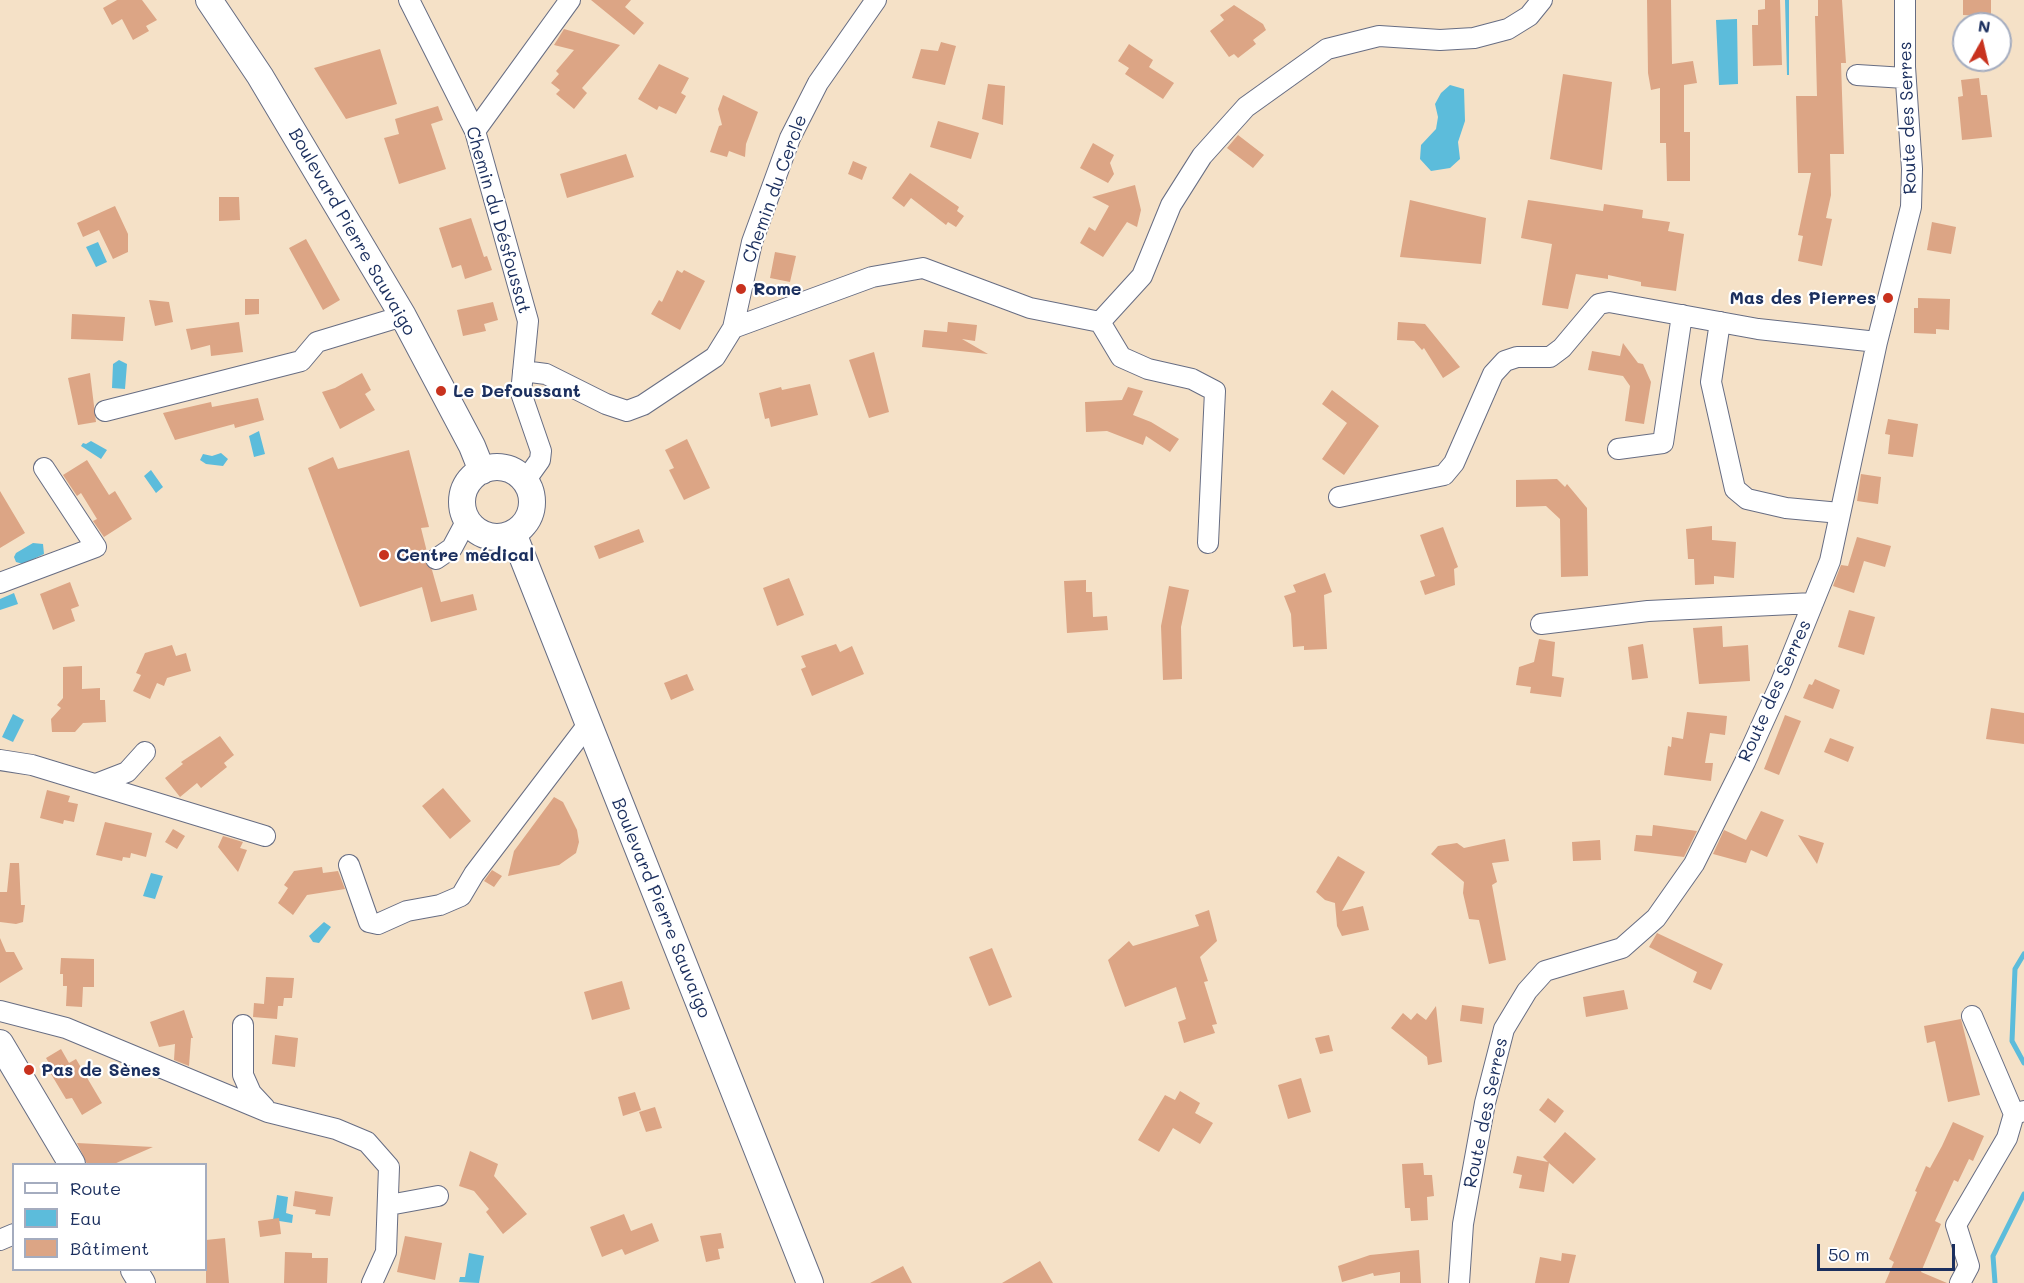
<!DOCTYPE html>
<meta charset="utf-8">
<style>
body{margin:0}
#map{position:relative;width:2024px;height:1283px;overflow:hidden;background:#f5e1c7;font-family:Mali,sans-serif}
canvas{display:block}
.legend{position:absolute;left:12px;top:1163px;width:195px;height:108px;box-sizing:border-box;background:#fff;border:2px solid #a4acbf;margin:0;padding:8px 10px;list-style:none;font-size:18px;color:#1b2f5e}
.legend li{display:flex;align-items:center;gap:12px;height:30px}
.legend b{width:30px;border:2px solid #a4acbf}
.north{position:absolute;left:1952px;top:12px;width:60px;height:60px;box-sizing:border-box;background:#fff;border:2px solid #a4acbf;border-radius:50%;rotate:8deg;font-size:16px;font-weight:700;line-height:24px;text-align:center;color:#1b2f5e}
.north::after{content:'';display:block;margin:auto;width:21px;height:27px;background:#c8321e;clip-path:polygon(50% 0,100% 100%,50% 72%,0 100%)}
.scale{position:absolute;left:1817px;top:1244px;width:138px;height:27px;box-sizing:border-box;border:3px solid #1b2f5e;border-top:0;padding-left:8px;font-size:18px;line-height:21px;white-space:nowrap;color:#1b2f5e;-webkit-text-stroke:4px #fff;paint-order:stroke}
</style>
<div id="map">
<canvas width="2024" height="1283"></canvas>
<ul class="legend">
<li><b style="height:8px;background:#fff"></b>Route</li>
<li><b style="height:16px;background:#5cbcdb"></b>Eau</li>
<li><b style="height:16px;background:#dca585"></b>Bâtiment</li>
</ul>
<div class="north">N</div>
<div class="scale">50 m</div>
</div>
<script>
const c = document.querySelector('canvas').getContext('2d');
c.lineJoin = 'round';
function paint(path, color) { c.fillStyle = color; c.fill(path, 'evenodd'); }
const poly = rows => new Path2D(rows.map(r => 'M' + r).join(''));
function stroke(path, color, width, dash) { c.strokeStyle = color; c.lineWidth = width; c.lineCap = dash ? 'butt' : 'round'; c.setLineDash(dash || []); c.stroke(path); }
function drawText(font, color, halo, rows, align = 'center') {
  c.font = font + ' Mali,sans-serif'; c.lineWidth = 4.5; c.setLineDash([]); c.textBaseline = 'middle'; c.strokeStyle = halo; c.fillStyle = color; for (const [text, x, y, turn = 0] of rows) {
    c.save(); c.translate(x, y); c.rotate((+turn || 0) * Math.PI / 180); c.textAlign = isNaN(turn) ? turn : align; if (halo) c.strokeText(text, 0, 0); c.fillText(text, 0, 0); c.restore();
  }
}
const water = poly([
 [1785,0,1789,0,1789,75,1787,75],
 [1737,19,1738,84,1719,85,1716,20],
 [1450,85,1464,89,1465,121,1458,142,1460,159,1450,168,1431,171,1420,159,1421,145,1436,129,1438,117,1435,104,1441,93],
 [98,242,107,262,96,267,86,247],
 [119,360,127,364,125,389,112,388,113,364],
 [259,431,265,454,254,457,249,436],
 [91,441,107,450,101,459,81,446,83,443,86,444],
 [221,453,228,459,223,466,206,464,200,460,203,454,212,456],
 [151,470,163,487,156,493,144,476],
 [33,543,43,544,44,554,23,564,16,562,14,557,16,553],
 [14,593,18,604,0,610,0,599],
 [13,714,24,720,13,742,2,737],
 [151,873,163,876,155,899,143,896],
 [324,922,331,927,319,943,313,942,309,936],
 [277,1195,288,1197,286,1213,293,1215,292,1223,273,1220],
 [469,1253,484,1256,479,1283,459,1282,460,1277,465,1277]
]);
const stream = poly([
 [2024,954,2015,969,2012,1041,2024,1063],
 [1995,1283,1993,1256,2024,1194]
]);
const building = poly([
 [117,0,142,0,157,20,146,26,149,31,133,40,122,19,112,25,103,8],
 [591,0,631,0,625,7,644,23,634,35],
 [1647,0,1671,0,1672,64,1693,61,1697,83,1684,85,1684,132,1690,132,1690,181,1667,181,1666,143,1660,143,1660,88,1651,90,1648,73],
 [1765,0,1780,0,1782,65,1753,66,1752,25,1758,25,1758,10,1765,9],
 [1818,0,1842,0,1846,63,1841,63,1844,154,1830,154,1831,195,1826,218,1832,219,1822,266,1798,261,1803,236,1798,235,1811,173,1798,173,1796,96,1817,96,1815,16,1818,16],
 [1963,0,1991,0,1991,16,1963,15],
 [1234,5,1263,24,1266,30,1253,40,1256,44,1238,58,1234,54,1229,57,1210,31,1224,20,1220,15],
 [564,29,620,45,582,88,587,93,574,109,556,94,560,90,551,83,559,74,556,71,574,50,554,45],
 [941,42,956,46,945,85,912,78,921,49,938,51],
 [1129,44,1153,60,1149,67,1174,83,1163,99,1125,74,1129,68,1118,61],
 [380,49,397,104,346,119,314,68],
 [659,64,689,78,681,93,686,96,676,114,659,106,657,110,638,99],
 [1563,74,1612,82,1602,170,1550,159],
 [1979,78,1981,95,1987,95,1992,137,1962,140,1958,97,1963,96,1961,80],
 [988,84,1005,86,1003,125,982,119],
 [723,95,758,112,746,144,745,157,729,151,727,157,710,152,719,126,722,125,718,109],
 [438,106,443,120,431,124,446,169,399,184,384,138,399,134,395,119],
 [938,121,979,133,971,159,930,147],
 [1238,135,1264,155,1253,168,1227,148],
 [1093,143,1114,155,1110,163,1114,174,1108,183,1080,168],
 [626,154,634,177,567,198,560,174],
 [853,161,867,167,862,180,848,174],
 [910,173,959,207,957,211,964,216,956,227,948,222,946,225,911,198,904,207,892,198],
 [1135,185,1141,210,1137,227,1127,222,1103,257,1080,243,1089,227,1095,231,1109,206,1092,197],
 [219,197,239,197,240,220,219,221],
 [1410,200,1486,218,1481,264,1400,257],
 [1528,200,1603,211,1604,204,1643,210,1642,218,1670,222,1668,231,1684,234,1676,291,1641,286,1641,282,1608,275,1608,279,1576,274,1568,309,1542,305,1552,244,1521,238],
 [115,206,128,234,128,252,113,259,99,230,83,237,77,223],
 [471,218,484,257,487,256,492,270,465,279,461,265,452,268,439,228],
 [1932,222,1956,227,1951,254,1927,250],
 [306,239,340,300,323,310,289,248],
 [775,252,796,256,790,282,770,278],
 [677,270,682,273,684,270,705,281,680,330,651,314,659,300,662,302],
 [1918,298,1950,299,1949,330,1936,329,1936,334,1914,333,1914,308,1918,308],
 [245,299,259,299,259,314,245,315],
 [149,300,169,302,173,322,155,326],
 [493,302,498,320,484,324,486,331,463,336,457,310],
 [72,314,125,317,123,341,71,339],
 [239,322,243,352,211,356,210,345,191,350,186,329],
 [948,322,977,325,975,341,962,339,988,354,922,347,924,330,947,332],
 [1398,322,1425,324,1460,367,1443,378,1424,348,1422,350,1414,341,1397,340],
 [1623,343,1638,363,1643,364,1651,382,1644,424,1625,421,1630,386,1623,376,1588,370,1592,351,1620,356],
 [874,352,889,412,869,418,849,360],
 [90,373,96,422,78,425,68,378],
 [362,373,371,390,365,394,375,410,340,429,322,392,335,388],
 [810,384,818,415,771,427,769,418,765,419,759,393,781,387,782,390],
 [1128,387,1143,391,1133,415,1151,422,1179,439,1170,452,1146,436,1143,445,1107,431,1086,432,1085,402,1122,400],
 [1332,390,1379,426,1344,475,1322,459,1347,423,1322,404],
 [258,398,264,420,235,428,234,424,175,440,163,413,211,402,212,407],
 [1888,419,1918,424,1913,457,1888,454,1890,435,1885,434],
 [687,439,710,488,684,500,669,470,674,468,665,450],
 [409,450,429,527,421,528,427,552,424,561,432,570,441,602,473,594,477,610,431,622,422,587,360,607,308,468,333,457,338,469],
 [87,460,109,495,115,491,132,519,104,537,93,521,97,519,81,493,77,496,63,475],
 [1861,474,1881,477,1878,504,1857,501],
 [1557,479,1565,487,1567,484,1587,508,1588,576,1561,577,1560,519,1546,506,1516,507,1516,480],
 [0,491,25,533,0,548],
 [1712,526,1712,540,1736,542,1734,578,1714,576,1714,584,1695,585,1694,559,1688,559,1686,529],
 [1443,527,1458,567,1454,569,1455,585,1425,595,1420,581,1435,576,1420,535],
 [639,529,644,542,599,559,594,546],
 [1857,537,1891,546,1885,567,1864,561,1854,593,1833,586,1841,565,1848,566],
 [1325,573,1332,592,1324,595,1327,649,1304,650,1304,646,1293,647,1291,614,1284,596,1296,592,1293,585],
 [789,578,804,615,777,626,763,588],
 [1086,580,1086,592,1092,592,1093,617,1107,616,1108,630,1067,633,1064,581],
 [70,582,79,606,71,609,75,621,53,630,40,594],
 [1169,586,1189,590,1181,627,1182,679,1163,680,1161,626],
 [1849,610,1875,617,1864,655,1838,647],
 [1722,626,1723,647,1748,645,1750,681,1699,684,1693,628],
 [1539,639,1555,642,1552,676,1564,678,1561,697,1530,693,1531,687,1516,685,1519,667,1534,662],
 [836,644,840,652,852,646,864,674,812,696,801,669,806,667,801,656],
 [1643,644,1648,678,1632,680,1628,647],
 [172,645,176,656,186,653,191,671,167,678,164,686,157,683,150,699,133,691,141,675,136,673,145,653],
 [82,666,82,689,100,688,100,700,105,700,106,722,83,723,75,732,52,732,51,719,61,708,57,705,63,698,63,667],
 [687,674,694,690,671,700,664,683],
 [1815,679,1840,690,1833,709,1803,698,1809,684,1812,685],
 [1991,708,2024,713,2024,744,1986,739],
 [1687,712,1727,716,1725,735,1710,733,1705,763,1713,763,1711,781,1664,775,1668,746,1671,747,1672,737,1683,739],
 [1785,715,1801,721,1779,775,1764,769],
 [220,736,234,755,224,763,227,767,201,788,197,783,180,797,165,778,183,764,181,762],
 [1830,738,1854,747,1848,762,1824,752],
 [443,788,471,821,450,839,422,806],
 [47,790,70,796,68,802,78,804,74,822,64,820,63,824,40,818],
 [554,797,563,802,577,830,579,842,576,853,559,865,508,876,514,851],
 [1761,811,1784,820,1767,857,1751,850,1746,863,1713,854,1724,830,1746,840],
 [105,822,152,833,146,857,131,853,130,858,123,857,122,861,96,855],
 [1653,825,1697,831,1684,857,1634,851,1636,835,1652,836],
 [173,829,185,836,177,849,165,842],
 [1798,835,1824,843,1817,864],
 [223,836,243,842,240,848,247,850,238,872,218,847],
 [1505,839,1509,861,1492,863,1497,882,1492,885,1506,960,1489,964,1479,920,1469,919,1463,893,1464,882,1431,854,1438,846,1457,843,1464,848],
 [1600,840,1601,860,1573,861,1572,842],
 [1338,856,1365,872,1342,911,1363,906,1369,930,1342,936,1337,926,1335,903,1325,900,1316,892],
 [10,863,19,863,21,905,25,905,23,922,16,924,0,922,0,892,7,892],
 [322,867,323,873,338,871,345,889,307,895,293,915,278,903,288,888,284,885,294,871],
 [492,870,502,876,494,887,484,881],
 [1209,910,1217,941,1200,957,1208,981,1204,982,1217,1024,1212,1025,1215,1033,1184,1043,1178,1022,1186,1019,1176,987,1125,1007,1108,960,1129,941,1133,946,1199,926,1195,915],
 [1657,933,1723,964,1711,990,1693,982,1697,972,1649,947],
 [0,938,6,952,14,952,23,969,0,983],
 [992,948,1012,997,989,1006,969,957],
 [61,958,94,959,94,987,83,987,82,1007,66,1006,67,986,63,986,63,974,60,974],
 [266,977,294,978,292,998,284,998,283,1006,278,1006,277,1019,253,1017,254,1003,264,1004],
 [622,981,630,1009,592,1020,584,992],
 [1624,990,1628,1009,1586,1017,1583,997],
 [1462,1005,1484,1008,1482,1024,1460,1021],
 [1436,1006,1442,1062,1428,1065,1427,1057,1391,1028,1403,1013,1411,1020,1417,1013,1426,1020],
 [184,1010,193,1038,191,1038,189,1066,174,1060,175,1044,159,1047,150,1022],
 [1961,1019,1980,1095,1948,1102,1935,1041,1927,1043,1924,1026],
 [275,1035,298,1038,295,1067,272,1064],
 [1329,1035,1333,1051,1320,1054,1315,1038],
 [61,1049,69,1063,76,1059,102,1103,82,1115,72,1098,66,1099,51,1074,54,1072,46,1058],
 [1301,1078,1311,1112,1288,1119,1278,1085],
 [1180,1091,1200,1103,1195,1113,1213,1123,1200,1144,1173,1128,1159,1152,1138,1140,1165,1095,1175,1100],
 [635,1092,641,1110,623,1116,618,1097],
 [1548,1098,1564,1111,1555,1123,1539,1110],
 [655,1107,662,1128,646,1132,639,1112],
 [1953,1122,1984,1136,1973,1161,1969,1159,1958,1182,1954,1180,1935,1221,1941,1224,1921,1272,1947,1283,1885,1283,1894,1262,1889,1259,1917,1192,1915,1191,1926,1166,1930,1168,1942,1146],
 [1565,1132,1596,1159,1573,1184,1549,1163,1544,1192,1519,1188,1522,1175,1513,1173,1517,1156,1548,1162,1543,1157],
 [77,1143,153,1147,114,1164,87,1164],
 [470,1151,498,1164,494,1176,527,1214,503,1234,486,1212,489,1209,474,1191,459,1186],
 [1423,1163,1424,1175,1432,1175,1434,1196,1427,1197,1428,1220,1411,1221,1410,1208,1405,1208,1402,1164],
 [295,1191,333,1197,330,1216,315,1214,316,1210,293,1206],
 [624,1214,631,1231,652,1223,659,1241,625,1255,622,1249,602,1257,590,1227],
 [279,1218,281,1234,260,1237,258,1221],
 [721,1233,724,1248,718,1249,720,1259,706,1262,700,1236],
 [405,1236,442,1243,435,1280,397,1272],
 [225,1238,229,1283,206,1283,206,1240],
 [1419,1250,1421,1283,1400,1283,1400,1272,1374,1276,1373,1273,1342,1282,1338,1266,1370,1255],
 [285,1252,312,1253,312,1258,328,1258,327,1283,284,1283],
 [1562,1253,1576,1255,1569,1283,1535,1283,1540,1257,1561,1261],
 [1040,1261,1053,1283,1002,1283],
 [903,1266,912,1283,870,1283]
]);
const minor = poly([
 [409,0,475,131,528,321,521,393,541,451,540,460,525,481],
 [1857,75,1905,78],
 [475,131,570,0],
 [1100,322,1121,357,1148,369,1192,379,1215,391,1208,543],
 [1720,322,1711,382,1735,489,1747,499,1786,508,1840,513],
 [733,328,872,277,923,268,1030,308,1100,322,1142,276,1171,205,1202,156,1246,107,1327,49,1379,36,1440,40,1474,38,1508,29,1529,16,1542,0],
 [523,371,546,374,606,404,627,411,643,405,715,357,733,328,752,242,790,138,818,83,876,0],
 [105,411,301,361,317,342,403,316],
 [1618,449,1663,443,1682,315],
 [1339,497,1444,475,1454,463,1493,374,1505,361,1517,357,1550,357,1562,348,1599,304,1609,302,1758,329,1877,342],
 [436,559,452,548,467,520],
 [0,583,96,547,44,468],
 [1541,624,1648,611,1813,603],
 [0,760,32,765,265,836],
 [96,784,127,772,145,752],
 [349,865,369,922,378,924,407,911,440,905,461,896,474,874,589,723],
 [0,1011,66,1028,268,1112,336,1129,367,1142,389,1167,386,1252,372,1283],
 [1972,1016,2014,1114],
 [243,1025,243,1075,251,1093,265,1108],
 [389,1205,438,1196],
 [0,1240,14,1234],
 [1459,1283,1463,1224,1485,1103,1504,1029,1527,991,1545,971,1622,948,1656,918,1694,864,1745,762,1780,685,1830,561,1877,342,1911,207,1912,169,1905,67,1905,0],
 [1960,1283,1969,1266,1956,1225,2007,1138,2014,1114,2024,1111]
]);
const major = poly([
 [209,0,260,76,403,316,472,446,482,471],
 '462 502a35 35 0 1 1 70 0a35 35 0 1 1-70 0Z',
 [513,533,810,1283],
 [0,1043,72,1164],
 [134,1270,142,1283]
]);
const markers = [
 [741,289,6,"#c8321e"],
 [1888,298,6,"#c8321e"],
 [441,391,6,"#c8321e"],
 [384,555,6,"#c8321e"],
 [29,1070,6,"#c8321e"]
];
const streetNames = [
 ["Route des Serres",1908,118,-92],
 ["Chemin du Cercle",775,189,-70],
 ["Chemin du Désfoussat",498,220,74],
 ["Boulevard Pierre Sauvaigo",352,232,60],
 ["Route des Serres",1775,691,-66],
 ["Boulevard Pierre Sauvaigo",661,908,68],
 ["Route des Serres",1486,1113,-78]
];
const poiNames = [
 ["Rome",753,289],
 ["Mas des Pierres",1876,298,"right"],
 ["Le Defoussant",453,391],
 ["Centre médical",396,555],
 ["Pas de Sènes",41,1070]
];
paint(water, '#5cbcdb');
stroke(stream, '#5cbcdb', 5);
paint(building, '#dca585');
stroke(minor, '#676d83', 22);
stroke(major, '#676d83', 28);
stroke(minor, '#fff', 20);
stroke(major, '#fff', 26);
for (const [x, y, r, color] of markers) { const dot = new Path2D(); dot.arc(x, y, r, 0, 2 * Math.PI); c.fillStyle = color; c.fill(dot); stroke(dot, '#fff', 2); }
drawText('18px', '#1b2f5e', '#fff', streetNames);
drawText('bold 18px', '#1b2f5e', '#fff', poiNames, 'left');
</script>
